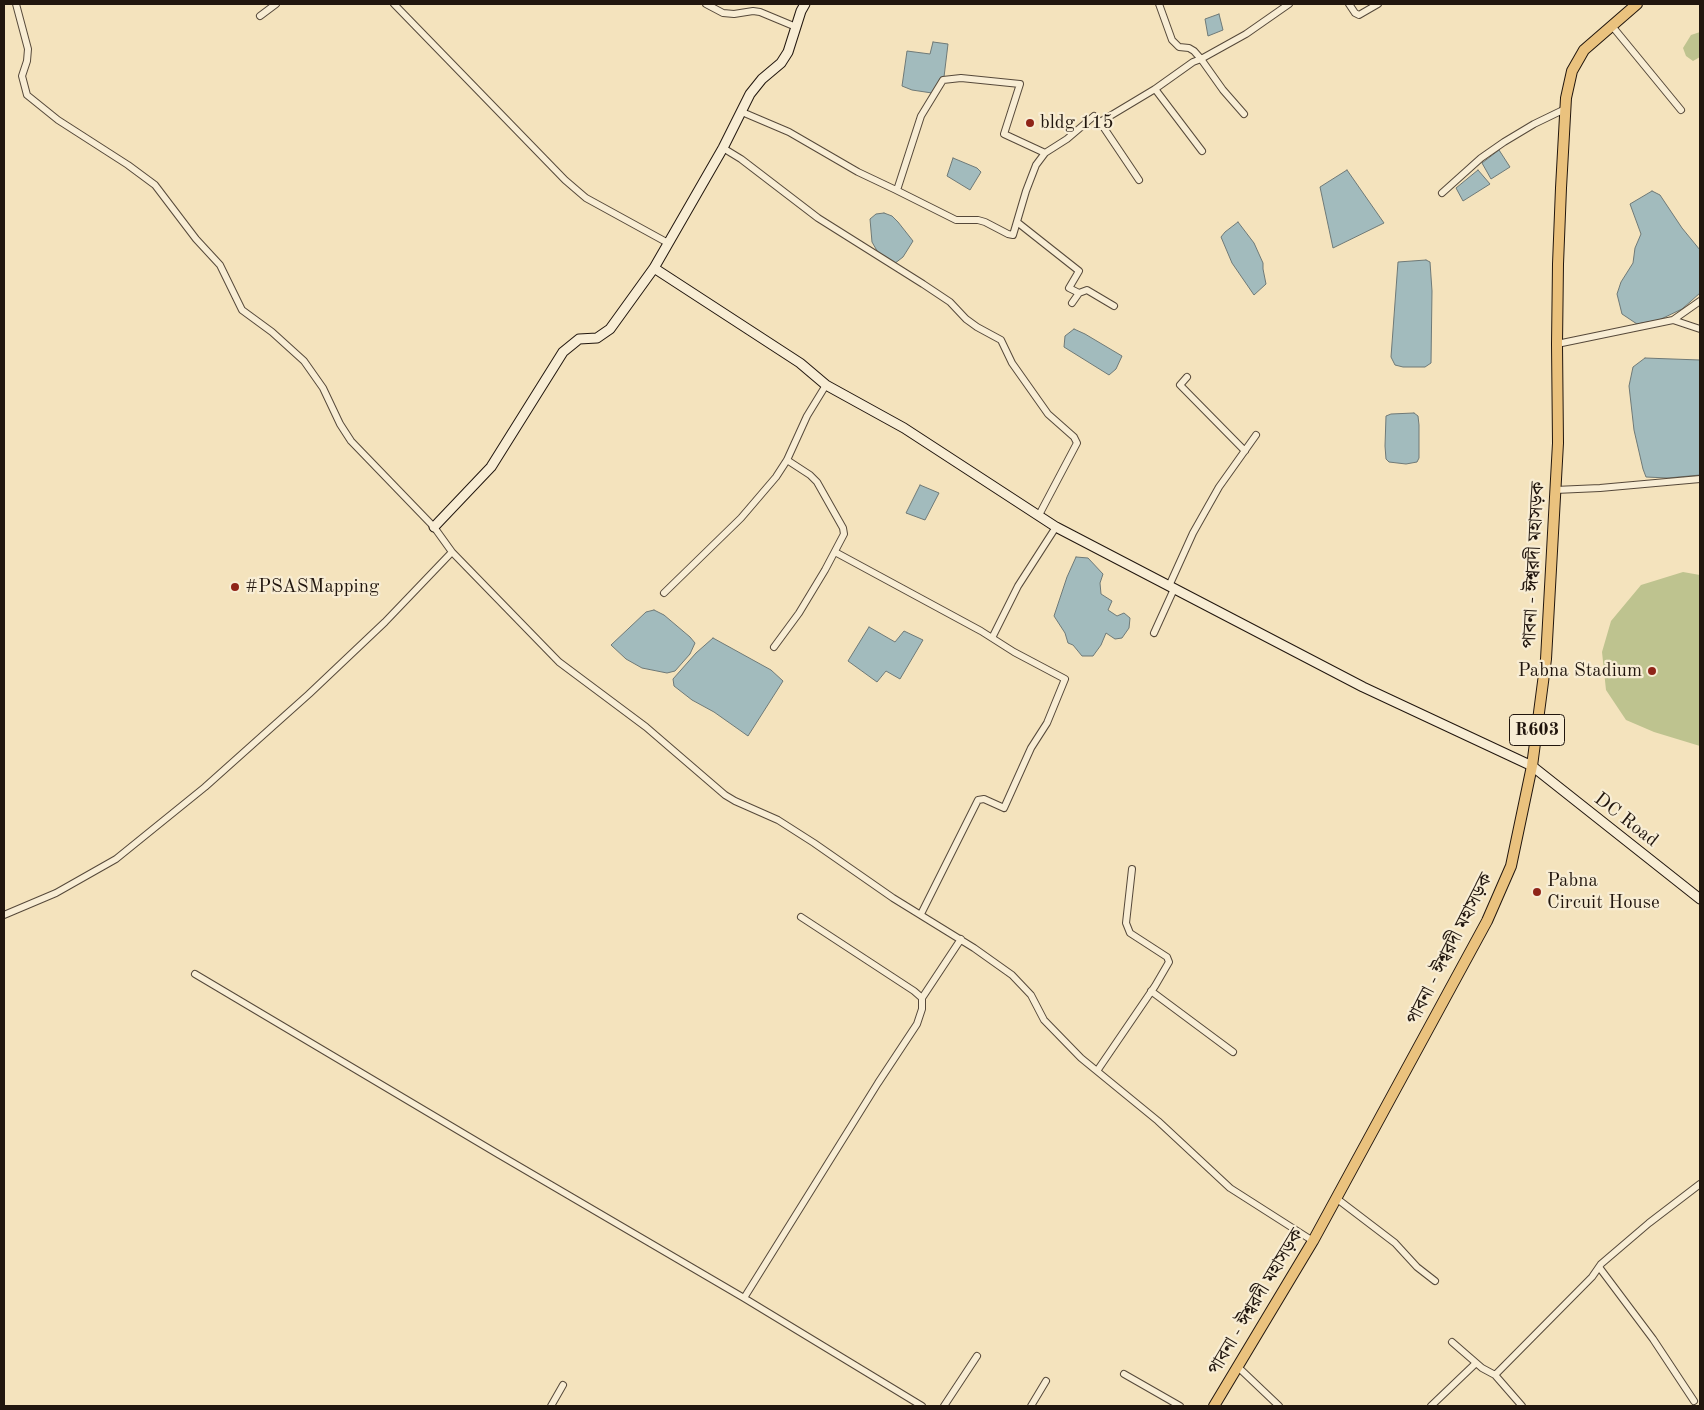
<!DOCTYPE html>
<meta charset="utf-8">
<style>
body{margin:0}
#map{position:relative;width:1704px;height:1410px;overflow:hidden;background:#f4e3bd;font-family:"Old Standard TT",serif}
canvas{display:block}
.frame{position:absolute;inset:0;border:5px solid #21160e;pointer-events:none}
</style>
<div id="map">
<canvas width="1704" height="1410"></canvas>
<div class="frame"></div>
</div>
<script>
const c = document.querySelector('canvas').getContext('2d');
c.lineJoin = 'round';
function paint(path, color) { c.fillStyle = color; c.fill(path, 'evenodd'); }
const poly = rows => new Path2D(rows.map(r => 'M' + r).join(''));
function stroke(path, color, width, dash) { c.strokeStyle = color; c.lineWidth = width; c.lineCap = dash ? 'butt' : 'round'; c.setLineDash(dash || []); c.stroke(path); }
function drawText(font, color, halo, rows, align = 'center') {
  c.font = font + ' "Old Standard TT","Noto Serif Bengali",serif'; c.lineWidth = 4.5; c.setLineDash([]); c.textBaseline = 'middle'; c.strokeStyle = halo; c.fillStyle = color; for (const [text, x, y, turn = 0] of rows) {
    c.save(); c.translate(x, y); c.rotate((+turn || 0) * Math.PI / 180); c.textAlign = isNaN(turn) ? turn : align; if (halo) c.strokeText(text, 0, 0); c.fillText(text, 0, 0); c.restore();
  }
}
const green = poly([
 [1700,32,1700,57,1693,61,1686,56,1683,48,1691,35],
 [1683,572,1700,575,1700,746,1654,732,1626,720,1606,690,1602,652,1611,621,1641,585]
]);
const water = poly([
 [1219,14,1223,30,1208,36,1205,19,1219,14],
 [933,42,948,44,944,77,932,93,912,90,902,86,907,51,930,54,933,42],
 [1499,150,1510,167,1491,179,1482,163,1499,150],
 [953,158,977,168,981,172,970,190,947,176,953,158],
 [1347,170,1384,223,1333,248,1320,187,1347,170],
 [1478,170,1490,184,1463,201,1456,188,1478,170],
 [1652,191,1660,195,1682,228,1700,250,1700,293,1682,309,1659,320,1637,324,1622,314,1617,294,1621,282,1633,263,1635,248,1641,234,1630,204,1652,191],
 [884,213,892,216,898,222,913,241,903,257,894,264,880,256,872,242,870,219,876,214,884,213],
 [1238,222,1254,243,1263,263,1263,269,1266,284,1254,295,1232,263,1221,237,1225,232,1238,222],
 [1426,260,1430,262,1432,291,1431,363,1425,367,1403,367,1395,365,1391,357,1398,262,1426,260],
 [1074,329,1085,334,1122,356,1116,369,1109,375,1064,347,1065,336,1074,329],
 [1645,358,1700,360,1700,475,1668,478,1646,477,1643,469,1634,430,1629,386,1633,367,1645,358],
 [1414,413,1418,416,1419,425,1419,458,1417,462,1406,464,1389,462,1386,459,1385,446,1386,416,1391,414,1414,413],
 [920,485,939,493,925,520,906,513,920,485],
 [1076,557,1088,558,1103,574,1100,583,1101,594,1112,601,1108,610,1117,616,1124,613,1130,618,1129,628,1122,638,1115,639,1106,633,1101,645,1093,656,1082,656,1073,645,1068,643,1065,633,1054,616,1067,577,1076,557],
 [654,610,664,615,690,637,695,643,690,654,675,671,667,673,642,668,626,659,611,645,646,612,654,610],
 [869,627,895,642,904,631,923,640,900,679,886,671,877,682,848,661,869,627],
 [713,638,771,670,783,681,748,736,714,712,692,700,674,686,673,679,696,653,713,638]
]);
const street = poly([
 [394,4,565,180,586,198,668,243],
 [706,4,723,13,734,14,753,11,760,12,796,27],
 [1159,4,1172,40,1179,47,1189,48,1194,51,1201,59,1246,34,1289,4],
 [1349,4,1355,13,1359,15,1378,4],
 [260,16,276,4],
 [1612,26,1681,110],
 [742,112,789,132,858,172,896,190,898,187,921,116,943,80,961,78,1020,84,1004,134,1045,153,1067,139,1094,116,1100,122],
 [723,148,741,159,818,218,923,284,950,302,966,319,977,327,1001,340,1012,363,1048,414,1074,437,1077,443,1039,515],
 [1202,151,1155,89,1193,62,1201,59,1223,90,1244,114],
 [1139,180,1100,122,1155,89],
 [896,190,956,220,978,220,985,222,1008,234,1013,235,1026,191,1036,165,1045,153],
 [1442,193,1481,158,1504,142,1534,124,1565,109],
 [1017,222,1079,271,1069,288,1079,293,1072,303],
 [1079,293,1087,290,1114,306],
 [1673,320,1700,301],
 [1557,344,1673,320,1700,329],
 [1187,377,1180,385,1245,451],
 [1555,490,1600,488,1700,479],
 [452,552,559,662,646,727,725,795,735,801,778,820,814,843,893,898,974,948,1012,975,1031,995,1044,1020,1081,1058,1158,1121,1230,1188,1313,1241],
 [835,552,981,631,1014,652,1065,679,1047,723,1031,748,1004,808,984,799,978,800,921,914],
 [1169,586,1193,533,1219,487,1256,435],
 [664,593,741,518,776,477,787,460,807,416,826,385],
 [1154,633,1174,589],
 [992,638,1018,586,1056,527],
 [774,647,799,613,825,570,844,534,843,528,817,482,810,475,787,460],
 [4,915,56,893,116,859,205,787,309,694,385,622,452,552,434,527,351,441,340,424,323,388,304,361,272,332,242,310,220,265,196,239,155,185,128,165,58,120,27,95,22,76,27,61,28,49,16,4],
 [195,974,498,1154,744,1298,922,1406],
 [1151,991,1233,1052],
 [922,998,961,939],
 [1097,1071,1155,986,1169,962,1167,957,1130,933,1126,923,1132,869],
 [1336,1198,1395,1243,1417,1267,1435,1281],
 [1599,1267,1653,1339,1694,1401],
 [744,1298,878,1083,917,1024,922,1009,922,998,914,991,801,917],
 [1452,1342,1482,1368,1495,1375,1592,1277,1601,1264,1649,1223,1700,1184],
 [1238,1367,1279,1406],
 [1124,1374,1180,1406],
 [1495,1375,1522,1406],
 [551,1406,563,1385],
 [944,1406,977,1356],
 [1031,1406,1046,1381],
 [1431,1406,1476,1363]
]);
const secondary = poly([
 [654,268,800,363,826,385,904,428,1056,527,1363,687,1532,766,1700,899],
 [434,527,491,467,563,352,579,339,597,338,610,329,654,268,723,148,750,94,762,79,781,63,788,52,801,11,805,4]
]);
const primary = poly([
 [1214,1406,1313,1241,1487,921,1511,866,1532,766,1546,659,1558,443,1557,344,1558,264,1561,188,1566,98,1572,71,1584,50,1637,4]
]);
const markers = [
 [1030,123,5,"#8f2418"],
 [235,587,5,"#8f2418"],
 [1652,671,5,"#8f2418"],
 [1537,892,5,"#8f2418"]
];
const shields = [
 [1537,730,55]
];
const shieldNames = [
 ["R603",1537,730]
];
const poiNames = [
 ["bldg 115",1040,123],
 ["#PSASMapping",245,587],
 ["Pabna Stadium",1642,671,"right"],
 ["Pabna",1547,881],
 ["Circuit House",1547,903]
];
const streetNames = [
 ["পাবনা - ঈশ্বরদী মহাসড়ক",1534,565,-87],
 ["DC Road",1626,820,38],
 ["পাবনা - ঈশ্বরদী মহাসড়ক",1450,949,-63],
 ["পাবনা - ঈশ্বরদী মহাসড়ক",1256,1302,-59]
];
paint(green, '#bec38f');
paint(water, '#a2bbbd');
stroke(water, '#6e7977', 1);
stroke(street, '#56493a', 8);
stroke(secondary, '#21160e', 11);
stroke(primary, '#21160e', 12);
stroke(street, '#f8edd4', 6);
stroke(secondary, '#f8edd4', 9);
stroke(primary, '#eac27e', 10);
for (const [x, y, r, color] of markers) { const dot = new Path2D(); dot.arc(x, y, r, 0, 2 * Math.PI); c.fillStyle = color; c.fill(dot); stroke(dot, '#f8edd4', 2); }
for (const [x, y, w] of shields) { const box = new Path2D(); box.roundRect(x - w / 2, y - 15.5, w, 31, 4); c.fillStyle = '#f8edd4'; c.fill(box); stroke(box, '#21160e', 1); }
drawText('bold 18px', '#21160e', null, shieldNames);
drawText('19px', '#21160e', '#f8edd4', poiNames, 'left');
drawText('19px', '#21160e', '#f8edd4', streetNames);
</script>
